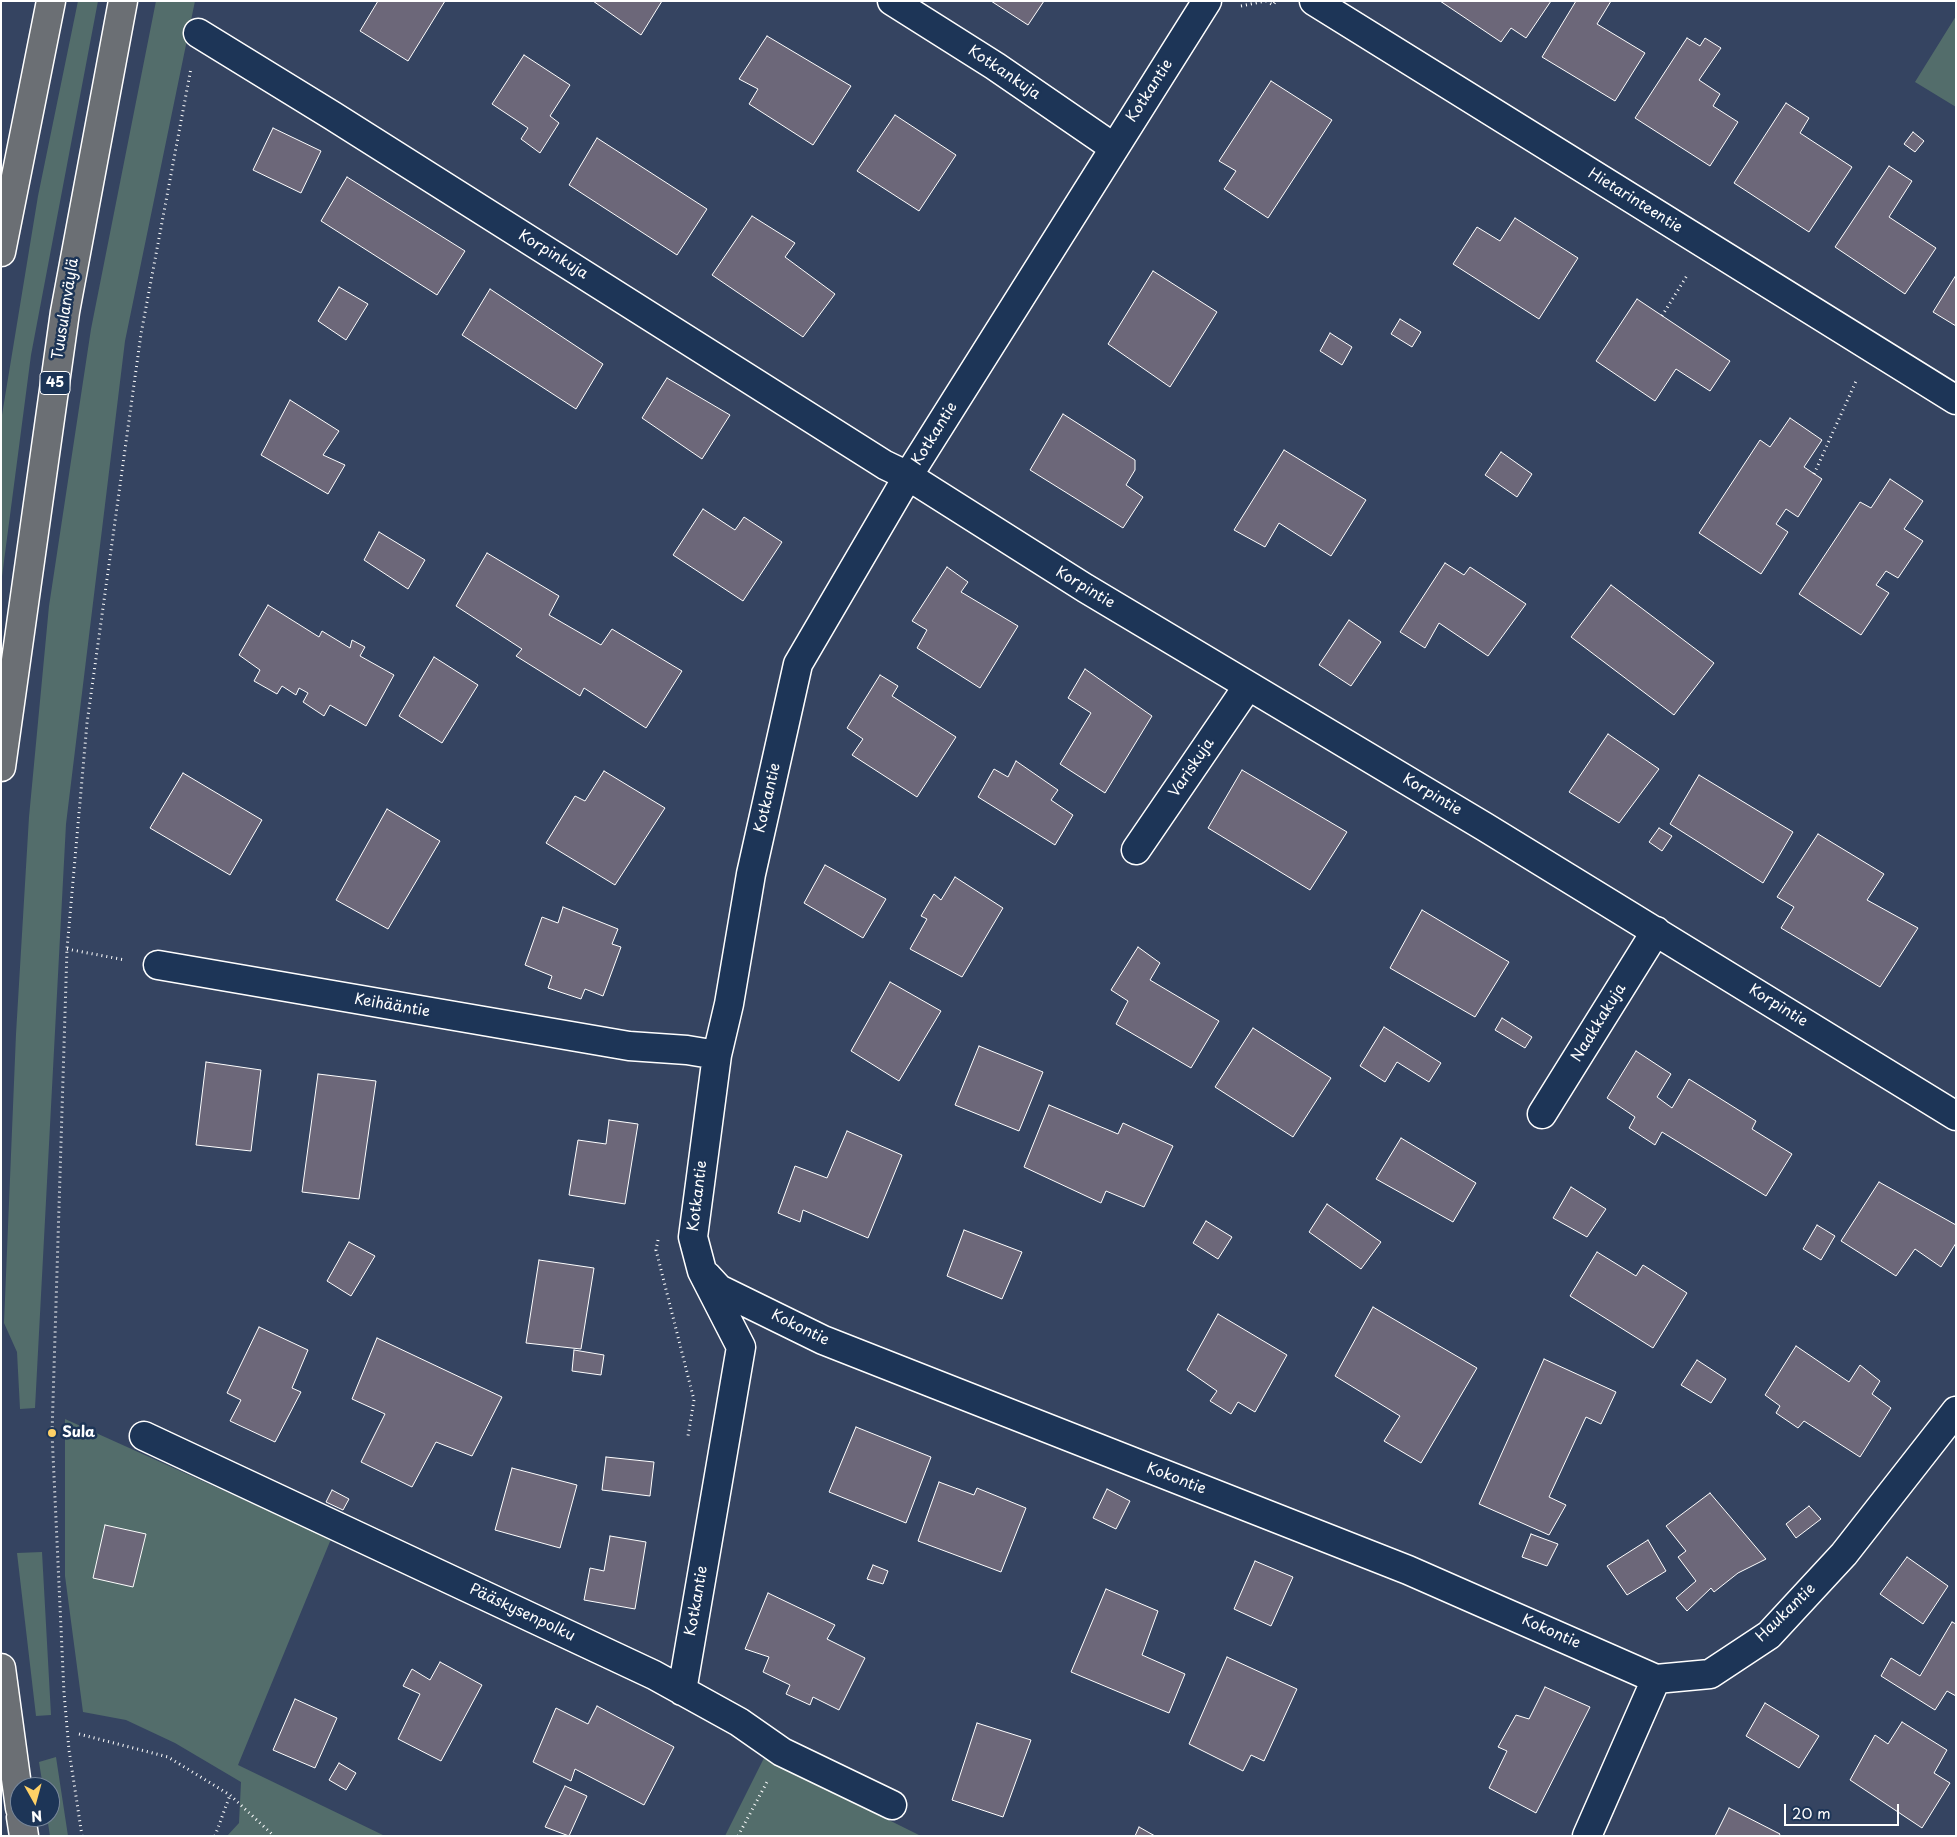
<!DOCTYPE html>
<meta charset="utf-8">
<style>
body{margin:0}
#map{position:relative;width:1957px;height:1837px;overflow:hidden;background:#354461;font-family:"Playpen Sans",sans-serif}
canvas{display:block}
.frame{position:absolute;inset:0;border:2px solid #fff;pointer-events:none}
.north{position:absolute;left:10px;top:1777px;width:50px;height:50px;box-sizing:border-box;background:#1d3557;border:1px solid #77869a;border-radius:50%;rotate:173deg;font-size:14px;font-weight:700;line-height:20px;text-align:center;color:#fff}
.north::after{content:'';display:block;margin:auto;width:18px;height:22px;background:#ffd166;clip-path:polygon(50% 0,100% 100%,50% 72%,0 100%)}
.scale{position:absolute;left:1784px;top:1804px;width:115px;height:22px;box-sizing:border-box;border:2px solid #fff;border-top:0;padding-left:6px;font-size:15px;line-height:18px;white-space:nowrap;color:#fff;-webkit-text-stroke:4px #1d3557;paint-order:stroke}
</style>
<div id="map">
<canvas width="1957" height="1837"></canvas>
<div class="frame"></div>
<div class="north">N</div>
<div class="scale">20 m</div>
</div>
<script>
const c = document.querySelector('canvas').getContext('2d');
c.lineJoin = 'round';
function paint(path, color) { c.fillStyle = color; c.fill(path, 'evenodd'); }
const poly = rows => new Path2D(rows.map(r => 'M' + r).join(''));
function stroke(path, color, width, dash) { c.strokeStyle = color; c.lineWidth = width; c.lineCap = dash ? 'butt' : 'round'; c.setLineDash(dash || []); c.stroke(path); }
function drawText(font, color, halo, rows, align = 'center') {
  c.font = font + ' "Playpen Sans",sans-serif'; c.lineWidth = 5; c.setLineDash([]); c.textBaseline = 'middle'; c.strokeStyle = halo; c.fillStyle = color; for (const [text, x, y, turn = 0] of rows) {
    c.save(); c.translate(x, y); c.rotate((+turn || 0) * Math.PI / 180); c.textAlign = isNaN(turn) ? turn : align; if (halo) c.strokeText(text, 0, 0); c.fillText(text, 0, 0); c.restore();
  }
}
const green = poly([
 [78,1,98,1,31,355,1,584,1,421,38,196],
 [156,1,195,1,125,341,66,824,35,1408,20,1409,17,1352,4,1323,16,1034,29,817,49,606,91,329],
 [1956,16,1956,107,1915,82],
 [65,1419,331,1539,238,1765,385,1836,227,1836,239,1823,241,1782,175,1743,126,1720,83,1712,65,1576],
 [42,1552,51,1715,36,1716,17,1553],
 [56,1757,68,1836,50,1836,47,1817,50,1817,50,1787,43,1787,39,1762],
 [764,1758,921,1836,725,1836]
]);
const building = poly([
 [378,1,445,1,408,61,360,31,378,1],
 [593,1,662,1,641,35,593,1],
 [991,1,1044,1,1028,25,991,1],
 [1440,1,1551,1,1526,38,1511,28,1501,42,1440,1],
 [1576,1,1611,1,1597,24,1645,53,1615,101,1542,57,1576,1],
 [767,36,851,86,813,145,749,104,758,89,739,79,767,36],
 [1687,38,1700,46,1705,38,1721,48,1699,80,1720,94,1713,106,1738,122,1710,166,1635,118,1687,38],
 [524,55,570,85,550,116,559,123,540,153,521,139,528,128,492,104,524,55],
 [1271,81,1332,120,1268,218,1224,189,1236,171,1219,161,1271,81],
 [1786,103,1809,118,1800,133,1852,167,1809,232,1734,183,1786,103],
 [895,115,956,155,919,211,857,171,895,115],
 [273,128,321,151,301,193,253,170,273,128],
 [1913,132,1924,141,1915,152,1904,144,1913,132],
 [597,138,707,209,677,255,569,185,597,138],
 [1889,166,1912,181,1889,217,1936,248,1905,294,1835,247,1889,166],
 [347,177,465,251,437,295,321,221,347,177],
 [752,216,795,243,785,257,835,294,803,337,712,275,752,216],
 [1515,218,1578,258,1539,319,1453,264,1477,227,1500,241,1515,218],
 [1153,271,1217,312,1170,387,1108,344,1153,271],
 [1956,275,1956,326,1933,312,1956,275],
 [339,287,368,304,346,340,318,321,339,287],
 [490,289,603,364,576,409,462,335,490,289],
 [1637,299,1730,361,1710,391,1676,369,1655,401,1596,361,1637,299],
 [1400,319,1421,332,1412,347,1391,334,1400,319],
 [1330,333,1352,347,1342,365,1320,351,1330,333],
 [667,378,730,415,702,459,642,418,667,378],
 [290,400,339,431,323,455,345,465,328,494,261,455,290,400],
 [1063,414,1135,460,1135,470,1126,485,1143,497,1123,528,1030,470,1063,414],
 [1790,418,1822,440,1804,467,1822,479,1798,517,1786,509,1776,524,1788,532,1761,574,1699,533,1760,440,1770,447,1790,418],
 [1284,450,1366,500,1331,556,1279,523,1265,547,1234,530,1284,450],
 [1501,452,1532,474,1517,497,1485,475,1501,452],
 [1890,479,1923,501,1904,529,1923,541,1898,578,1886,571,1876,585,1889,593,1861,635,1799,594,1860,502,1871,508,1890,479],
 [703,509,735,530,744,517,782,542,743,601,673,555,703,509],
 [379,532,425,560,408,589,364,560,379,532],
 [487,553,559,596,549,615,601,645,612,629,682,671,646,728,584,688,580,696,516,656,522,649,456,606,487,553],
 [1445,563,1464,575,1470,567,1526,604,1488,656,1439,623,1425,648,1400,632,1445,563],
 [947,567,968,582,961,592,1018,626,980,688,917,648,927,630,912,621,947,567],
 [1611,585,1714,663,1674,715,1571,637,1611,585],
 [268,605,319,637,322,631,350,648,352,640,365,647,360,656,394,675,366,726,330,705,324,716,303,702,308,693,299,688,296,695,282,686,277,694,254,681,260,670,239,655,268,605],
 [1349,620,1381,642,1351,686,1319,665,1349,620],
 [434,657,478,685,442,743,399,716,434,657],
 [1085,669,1152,716,1105,793,1060,764,1091,713,1068,698,1085,669],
 [880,675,898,686,892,696,956,737,917,797,852,755,863,739,847,728,880,675],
 [1608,734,1659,769,1619,823,1569,792,1608,734],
 [1016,761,1058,790,1051,800,1073,815,1055,845,978,797,994,769,1008,777,1016,761],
 [1242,770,1347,832,1310,890,1208,828,1242,770],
 [604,771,665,808,615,885,546,843,575,796,585,801,604,771],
 [183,773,262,820,230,875,150,828,183,773],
 [1699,775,1793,832,1763,883,1670,824,1699,775],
 [387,809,440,841,388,929,336,900,387,809],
 [1659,828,1672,836,1662,851,1649,842,1659,828],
 [1818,834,1884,874,1867,900,1918,928,1880,987,1781,928,1794,907,1777,897,1818,834],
 [825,865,886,899,863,938,804,903,825,865],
 [955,877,1003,908,962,977,910,949,927,919,921,916,934,894,941,900,955,877],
 [563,907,618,929,612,944,621,947,603,996,585,989,581,999,548,988,552,976,525,965,542,917,558,923,563,907],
 [1422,910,1509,962,1475,1017,1390,968,1422,910],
 [1138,947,1160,963,1150,980,1219,1021,1191,1068,1116,1024,1128,1001,1111,990,1138,947],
 [890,982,941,1011,899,1081,851,1051,890,982],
 [1502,1018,1532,1037,1525,1048,1495,1030,1502,1018],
 [1384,1027,1441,1063,1429,1082,1397,1062,1385,1082,1360,1066,1384,1027],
 [1253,1028,1331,1078,1293,1137,1215,1087,1253,1028],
 [979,1046,1043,1072,1019,1131,955,1105,979,1046],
 [1636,1051,1671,1074,1657,1097,1672,1108,1689,1079,1756,1121,1752,1129,1792,1154,1766,1196,1662,1132,1655,1145,1629,1128,1635,1117,1607,1098,1636,1051],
 [206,1062,261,1070,251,1151,196,1145,206,1062],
 [318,1074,376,1081,359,1199,302,1192,318,1074],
 [1049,1105,1118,1134,1123,1123,1173,1146,1144,1207,1106,1191,1101,1203,1024,1167,1049,1105],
 [609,1120,638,1124,625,1204,569,1195,578,1140,606,1144,609,1120],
 [847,1131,902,1155,868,1238,803,1210,800,1222,778,1213,795,1166,827,1178,847,1131],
 [1401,1138,1476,1183,1453,1222,1376,1179,1401,1138],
 [1879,1182,1956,1225,1956,1243,1941,1267,1915,1249,1896,1276,1841,1241,1879,1182],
 [1571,1187,1606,1209,1587,1237,1553,1218,1571,1187],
 [1327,1204,1381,1242,1361,1269,1309,1232,1327,1204],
 [1206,1221,1232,1237,1218,1259,1193,1243,1206,1221],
 [1817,1225,1835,1236,1821,1260,1803,1249,1817,1225],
 [964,1230,1022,1252,1002,1299,947,1276,964,1230],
 [349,1242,375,1256,351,1296,327,1281,349,1242],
 [1597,1252,1636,1276,1643,1265,1687,1293,1653,1348,1570,1296,1597,1252],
 [539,1260,594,1268,581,1349,526,1343,539,1260],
 [1373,1307,1477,1368,1421,1463,1384,1441,1400,1416,1335,1376,1373,1307],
 [1218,1314,1287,1355,1255,1412,1238,1402,1231,1414,1210,1401,1217,1391,1187,1370,1218,1314],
 [259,1327,308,1350,292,1388,301,1392,275,1442,230,1421,241,1400,227,1393,259,1327],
 [377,1338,502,1397,472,1456,436,1442,412,1487,361,1462,385,1414,352,1399,377,1338],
 [1796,1346,1849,1382,1860,1365,1880,1381,1872,1394,1891,1408,1860,1457,1804,1421,1798,1428,1776,1413,1780,1406,1765,1395,1796,1346],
 [574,1350,604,1355,601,1375,572,1371,574,1350],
 [1544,1359,1616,1392,1601,1424,1586,1417,1549,1497,1566,1505,1549,1535,1479,1504,1544,1359],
 [1697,1360,1726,1379,1711,1403,1681,1385,1697,1360],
 [856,1427,931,1457,906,1523,829,1492,856,1427],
 [606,1457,654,1462,650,1496,602,1490,606,1457],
 [512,1468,577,1485,560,1548,495,1530,512,1468],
 [939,1482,974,1495,977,1488,1026,1508,1001,1572,918,1541,939,1482],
 [1107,1489,1130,1501,1116,1529,1093,1518,1107,1489],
 [332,1490,349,1499,343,1510,326,1502,332,1490],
 [1710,1493,1766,1559,1738,1573,1714,1592,1711,1588,1687,1611,1676,1598,1696,1581,1678,1557,1686,1551,1666,1526,1710,1493],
 [1809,1506,1821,1519,1796,1538,1786,1524,1809,1506],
 [105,1525,146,1534,133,1587,93,1578,105,1525],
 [1531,1534,1558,1544,1547,1566,1522,1557,1531,1534],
 [610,1536,646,1542,635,1609,584,1600,590,1568,604,1571,610,1536],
 [1648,1540,1666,1571,1627,1595,1607,1566,1648,1540],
 [1907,1557,1948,1586,1923,1624,1880,1594,1907,1557],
 [1255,1561,1293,1577,1271,1626,1234,1609,1255,1561],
 [873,1565,888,1571,883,1584,867,1579,873,1565],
 [1106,1589,1158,1611,1142,1655,1185,1674,1169,1713,1071,1672,1106,1589],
 [768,1593,835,1625,827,1639,865,1658,839,1710,813,1697,810,1705,786,1694,790,1685,763,1672,769,1657,745,1649,768,1593],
 [1952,1622,1956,1624,1956,1696,1947,1691,1935,1710,1881,1676,1891,1658,1920,1676,1952,1622],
 [1227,1657,1297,1689,1264,1761,1251,1755,1243,1771,1189,1744,1227,1657],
 [440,1662,482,1685,441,1761,398,1739,420,1694,403,1686,412,1669,430,1680,440,1662],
 [1545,1687,1590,1707,1536,1813,1489,1788,1507,1751,1498,1747,1516,1715,1529,1719,1545,1687],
 [295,1699,337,1718,315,1768,273,1750,295,1699],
 [1765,1703,1819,1736,1799,1768,1746,1736,1765,1703],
 [597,1706,674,1747,644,1805,575,1769,571,1781,533,1762,556,1708,588,1724,597,1706],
 [1902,1722,1947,1750,1934,1773,1950,1783,1922,1828,1850,1780,1875,1735,1888,1744,1902,1722],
 [977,1723,1031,1740,1003,1817,952,1800,977,1723],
 [339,1763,356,1773,346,1790,329,1780,339,1763],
 [565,1786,587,1796,569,1836,545,1827,565,1786],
 [1729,1808,1780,1834,1779,1836,1715,1836,1729,1808],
 [1139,1827,1155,1836,1135,1836,1139,1827]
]);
const path = poly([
 [1266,1,1273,5,1276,1],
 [1241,6,1265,1],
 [1662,316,1688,274],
 [1814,474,1857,379],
 [67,949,125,960],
 [658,1240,656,1250,694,1400,688,1436],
 [79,1734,168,1757,230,1795,274,1836],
 [82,1836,69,1750,64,1693,52,1433,67,949,87,723,141,334,191,68],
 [215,1836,230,1795],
 [738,1836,767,1782]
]);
const minor = poly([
 [892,1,995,66,1113,147],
 [1314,1,1956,400],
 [198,33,333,116,885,465,908,476,1085,588,1485,827,1956,1116],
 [1136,850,1248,686],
 [158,965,629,1046,687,1050,717,1055],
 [1542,1114,1656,931],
 [707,1276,719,1289,823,1340,1408,1570,1656,1679],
 [144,1436,654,1675,739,1722,782,1752,892,1805],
 [682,1691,741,1347,702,1271,693,1237,717,1055,729,1004,751,874,798,664,908,476,1207,1],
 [1587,1836,1656,1679,1710,1674,1769,1635,1844,1554,1956,1411]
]);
const major = poly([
 [1,252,51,1],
 [1,767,65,312,123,1],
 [1,1668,20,1808],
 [21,1817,24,1836]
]);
const markers = [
 [52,1433,5,"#ffd166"]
];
const shields = [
 [55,383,30]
];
const shieldNames = [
 ["45",55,383]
];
const streetNames = [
 ["Kotkankuja",1004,73,34],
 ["Kotkantie",1150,91,-57],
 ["Hietarinteentie",1635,201,32],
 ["Korpinkuja",553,255,32],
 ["Tuusulanväylä",66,309,-81],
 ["Kotkantie",935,434,-58],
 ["Korpintie",1085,588,31],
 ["Variskuja",1192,768,-56],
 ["Korpintie",1432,795,31],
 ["Kotkantie",768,798,-77],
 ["Keihääntie",392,1006,10],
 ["Korpintie",1778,1006,32],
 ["Naakkakuja",1599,1023,-58],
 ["Kotkantie",698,1196,-83],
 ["Kokontie",800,1328,26],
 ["Kokontie",1176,1479,21],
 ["Kotkantie",697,1601,-80],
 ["Pääskysenpolku",522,1613,25],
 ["Haukantie",1786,1613,-44],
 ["Kokontie",1551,1632,24]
];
const poiNames = [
 ["Sula",62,1433]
];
paint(green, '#536d6b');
paint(building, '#6c6779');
stroke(building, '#fff', 1);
stroke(minor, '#fff', 31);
stroke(major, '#fff', 31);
stroke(path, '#fff', 3, [1, 4]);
stroke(minor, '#1d3557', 28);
stroke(major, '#6b6f74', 28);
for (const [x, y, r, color] of markers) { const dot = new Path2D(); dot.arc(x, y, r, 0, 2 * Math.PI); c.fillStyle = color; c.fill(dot); stroke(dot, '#1d3557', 2); }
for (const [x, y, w] of shields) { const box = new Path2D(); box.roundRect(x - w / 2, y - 11.5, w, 23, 4); c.fillStyle = '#1d3557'; c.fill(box); stroke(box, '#fff', 1); }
drawText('bold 14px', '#fff', null, shieldNames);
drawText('15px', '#fff', '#1d3557', streetNames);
drawText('bold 15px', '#fff', '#1d3557', poiNames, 'left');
</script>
